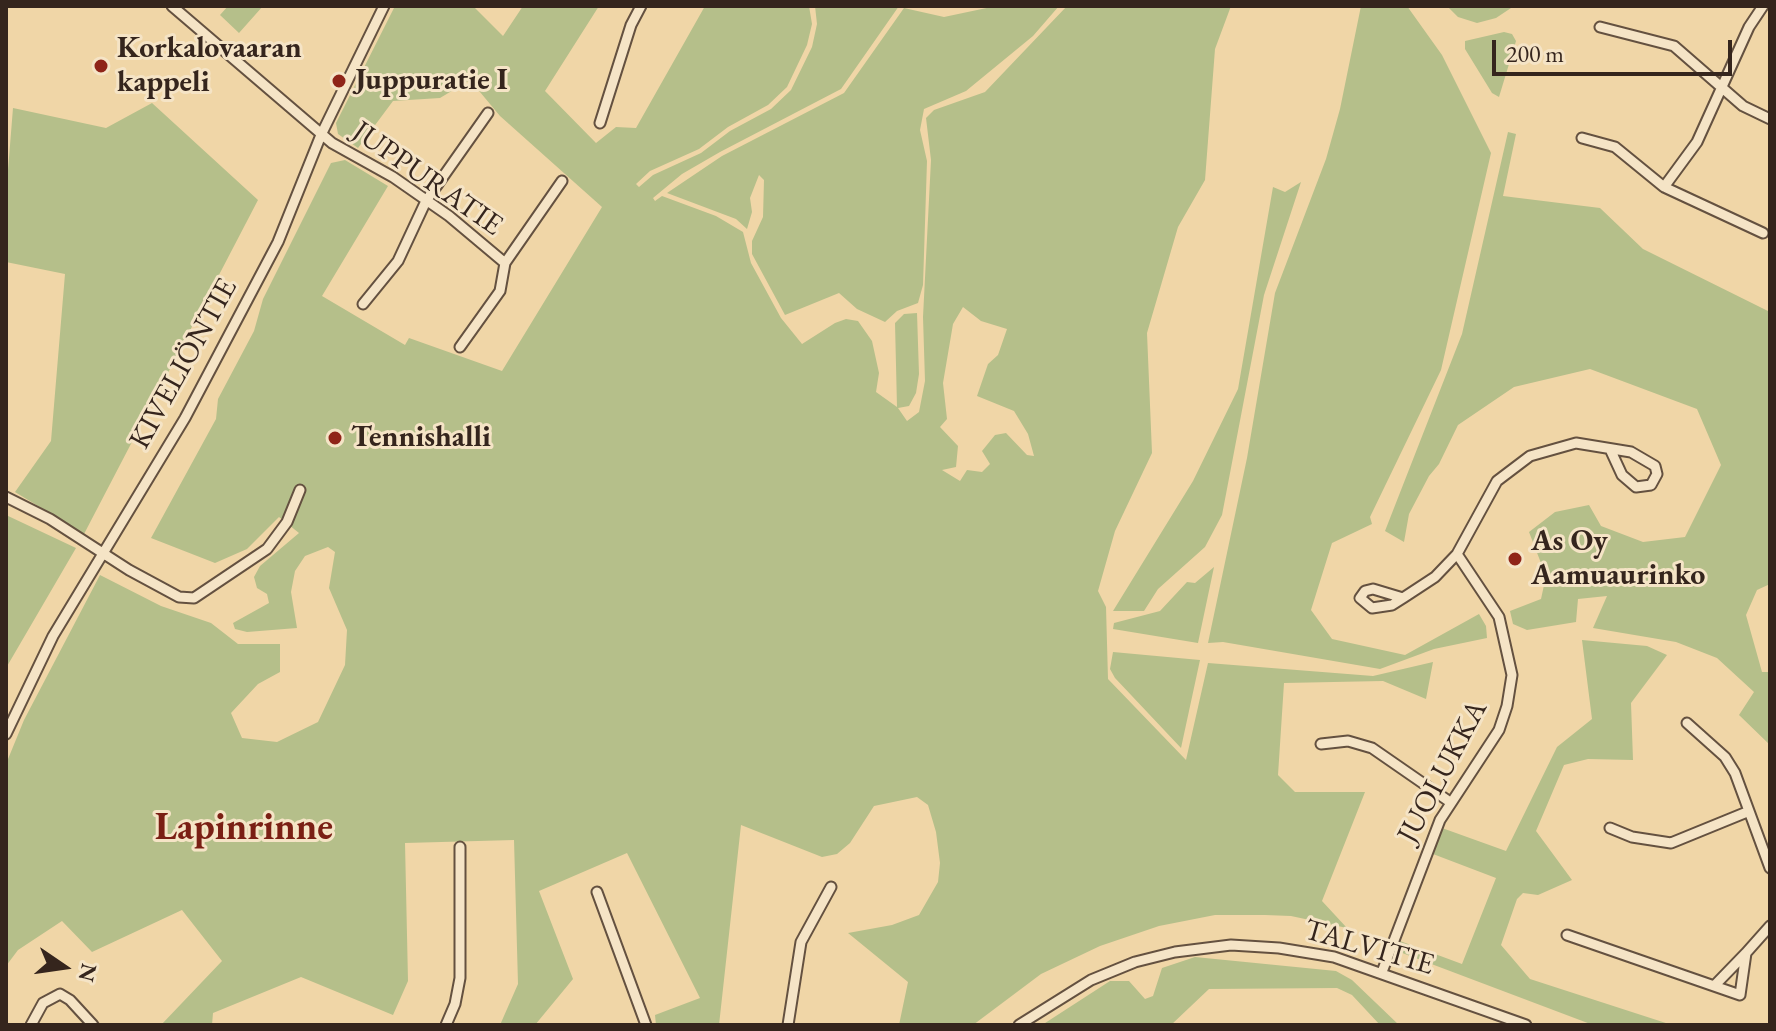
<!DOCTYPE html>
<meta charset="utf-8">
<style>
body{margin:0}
#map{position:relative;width:1776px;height:1031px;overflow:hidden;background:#f0d6a7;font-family:"EB Garamond",serif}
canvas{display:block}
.frame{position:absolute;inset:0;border:8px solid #35251d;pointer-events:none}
.north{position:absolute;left:24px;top:927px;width:80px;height:80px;-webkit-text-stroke:6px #f5e4c6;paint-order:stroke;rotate:103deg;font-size:22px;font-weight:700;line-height:32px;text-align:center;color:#35251d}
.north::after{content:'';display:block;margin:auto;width:28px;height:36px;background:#35251d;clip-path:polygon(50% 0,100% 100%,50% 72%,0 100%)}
.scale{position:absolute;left:1492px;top:40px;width:240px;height:36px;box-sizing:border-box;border:4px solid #35251d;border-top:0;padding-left:10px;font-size:24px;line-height:28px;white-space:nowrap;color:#35251d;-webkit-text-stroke:6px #f5e4c6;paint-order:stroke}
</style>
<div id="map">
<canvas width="1776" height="1031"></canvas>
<div class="frame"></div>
<div class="north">N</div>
<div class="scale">200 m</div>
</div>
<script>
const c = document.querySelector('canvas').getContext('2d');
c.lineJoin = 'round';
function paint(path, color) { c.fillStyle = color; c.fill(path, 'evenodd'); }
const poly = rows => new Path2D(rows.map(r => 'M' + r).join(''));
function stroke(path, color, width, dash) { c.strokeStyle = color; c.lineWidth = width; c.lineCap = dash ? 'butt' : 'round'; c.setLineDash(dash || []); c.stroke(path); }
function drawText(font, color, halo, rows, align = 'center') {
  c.font = font + ' "EB Garamond",serif'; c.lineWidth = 6; c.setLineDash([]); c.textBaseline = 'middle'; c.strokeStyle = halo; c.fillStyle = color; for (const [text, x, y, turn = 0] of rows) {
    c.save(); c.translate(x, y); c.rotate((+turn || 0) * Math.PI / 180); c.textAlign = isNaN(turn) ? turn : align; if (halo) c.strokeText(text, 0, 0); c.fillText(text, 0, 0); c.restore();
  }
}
const green = poly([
 [228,6,263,6,239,33,220,15],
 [395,6,473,6,503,36,523,6,599,6,545,91,596,143,616,127,636,128,705,6,809,6,812,24,807,45,787,87,768,105,728,127,699,149,650,171,636,184,639,187,653,175,701,153,730,131,771,109,791,90,812,47,817,24,815,6,899,6,841,89,720,152,682,174,653,198,655,201,662,196,716,216,743,232,751,263,781,318,802,344,835,323,846,319,858,321,872,341,879,373,876,392,897,407,895,323,904,314,917,313,919,374,916,393,909,406,898,408,907,421,919,412,925,381,923,317,931,160,926,118,934,110,985,92,1067,6,1231,6,1215,49,1205,180,1178,227,1147,333,1152,453,1115,531,1098,591,1106,607,1108,679,1186,760,1208,663,1373,676,1433,662,1426,699,1383,681,1284,683,1278,775,1295,792,1365,792,1322,901,1347,928,1291,916,1265,915,1215,915,1159,926,1100,946,1041,974,973,1025,899,1025,908,982,848,933,892,925,919,915,938,882,940,863,936,832,928,805,917,797,874,806,850,843,837,854,822,857,741,825,719,1025,656,1025,655,1015,700,998,627,853,539,891,573,979,535,1025,500,1025,518,984,514,840,405,843,408,981,393,1015,301,977,213,1013,212,1025,161,1025,222,961,182,910,92,952,62,921,18,950,6,966,6,764,24,720,100,575,161,606,211,623,238,644,280,644,280,672,258,684,231,713,242,738,277,742,318,722,345,665,347,630,329,588,335,552,328,547,305,556,295,571,291,592,297,628,247,632,235,629,233,623,269,603,267,594,257,588,254,577,260,566,299,533,279,517,247,549,215,563,151,538,216,419,218,399,254,331,263,299,331,163,345,160,388,186,322,296,405,345,409,338,502,371,602,207,500,116,470,80,440,98,393,101,358,148,338,134,336,123],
 [963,307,981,321,1007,329,998,355,988,364,977,396,1014,411,1028,434,1034,456,1027,455,1006,433,995,435,982,451,990,464,982,472,967,470,960,481,942,470,956,467,958,446,940,427,947,419,943,383,953,324],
 [996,6,1059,6,1033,36,966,91,924,109,920,130,927,161,923,285,918,303,897,311,885,322,857,309,839,293,785,315,752,254,752,241,763,217,764,180,759,175,750,198,752,212,747,229,736,219,667,193,722,156,844,93,904,8,944,17],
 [1361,6,1407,6,1442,55,1491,153,1441,370,1370,517,1372,524,1332,543,1311,610,1332,639,1405,655,1479,614,1486,626,1487,638,1434,649,1380,669,1223,642,1208,643,1247,458,1275,293,1326,159,1340,109],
 [1447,6,1514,6,1496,18,1477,23,1458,17],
 [1504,32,1512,34,1516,41,1499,97,1492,93,1465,49,1465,41],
 [152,103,258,200,84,534,15,492,51,441,65,274,6,262,6,195,13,108,106,128],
 [1508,132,1516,134,1503,196,1600,208,1643,249,1770,312,1770,584,1757,590,1746,615,1762,672,1770,672,1770,745,1739,715,1754,692,1717,658,1676,642,1593,628,1607,596,1578,599,1576,622,1527,630,1513,624,1510,611,1541,599,1546,576,1529,532,1555,512,1589,505,1601,526,1643,542,1685,537,1721,465,1697,409,1590,369,1514,387,1458,425,1439,464,1429,476,1409,514,1404,542,1385,531,1462,334],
 [1301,182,1264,295,1222,515,1205,547,1158,589,1144,611,1113,611,1193,481,1238,389,1273,187,1285,192],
 [6,515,76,548,6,668],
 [1214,567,1198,643,1113,629,1114,623,1160,611,1187,582,1195,583],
 [1582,640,1647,646,1667,655,1631,703,1633,760,1588,759,1564,765,1536,831,1572,880,1538,895,1523,893,1517,899,1501,945,1530,979,1672,1025,1593,1025,1397,951,1400,941,1462,964,1496,878,1433,854,1442,828,1506,851,1557,747,1592,719],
 [1113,652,1200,660,1181,748,1115,678,1110,669],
 [1195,957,1336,971,1352,980,1399,1025,1380,1025,1352,995,1337,988,1209,989,1171,1025,1042,1025,1110,981,1129,981,1145,999,1153,996,1162,968]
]);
const minor = poly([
 [172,6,332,143,393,177,449,216,505,263,500,291,460,347],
 [1600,27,1674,46,1743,106,1770,119],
 [600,123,631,25,641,6],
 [1582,138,1615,147,1664,187,1697,142,1749,27,1763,6],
 [1664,187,1763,233],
 [505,263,562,181],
 [363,304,398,261,426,201,488,113],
 [6,497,50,519,129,570,179,597,194,598,267,549,287,522,300,490],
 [1403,598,1392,605,1372,608,1360,598,1365,591,1373,589,1403,598,1435,577,1457,554,1497,481,1530,456,1576,443,1631,452,1655,466,1657,474,1651,485,1636,487,1622,475,1610,449],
 [1687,723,1725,757,1735,773,1770,868],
 [6,734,53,636,185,418,278,242,321,135,384,6],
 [1321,744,1348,741,1372,748,1450,802],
 [1610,828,1632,837,1671,843,1747,812],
 [597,892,646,1025],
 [1567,935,1740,995,1746,953,1770,926],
 [1382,972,1440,820,1499,730,1507,706,1512,675,1499,617,1457,554],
 [1716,984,1746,953],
 [31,1025,43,1003,60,994,70,1000,93,1025],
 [446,1025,455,1004,460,978,460,847],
 [788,1025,801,942,831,887],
 [1019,1025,1091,980,1135,962,1175,952,1231,945,1279,948,1334,957,1526,1025]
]);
const markers = [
 [101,66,8,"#8f2418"],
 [339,81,8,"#8f2418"],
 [335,438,8,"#8f2418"],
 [1515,559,8,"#8f2418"]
];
const poiNames = [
 ["Korkalovaaran",117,49],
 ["kappeli",117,83],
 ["Juppuratie I",355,81],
 ["Tennishalli",351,438],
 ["As Oy",1531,542],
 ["Aamuaurinko",1531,576]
];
const streetNames = [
 ["JUPPURATIE",427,179,35],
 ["KIVELIÖNTIE",184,364,-61],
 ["JUOLUKKA",1443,772,-62],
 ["TALVITIE",1369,948,16]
];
const districtNames = [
 ["Lapinrinne",244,829]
];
paint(green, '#b5bf8a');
stroke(minor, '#645140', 13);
stroke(minor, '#f5e4c6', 9);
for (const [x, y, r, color] of markers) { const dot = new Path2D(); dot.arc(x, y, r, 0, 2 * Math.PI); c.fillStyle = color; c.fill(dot); stroke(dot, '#f5e4c6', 3); }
drawText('bold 30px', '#35251d', '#f5e4c6', poiNames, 'left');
drawText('30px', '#35251d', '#f5e4c6', streetNames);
drawText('bold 38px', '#7a1f14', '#f5e4c6', districtNames);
</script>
